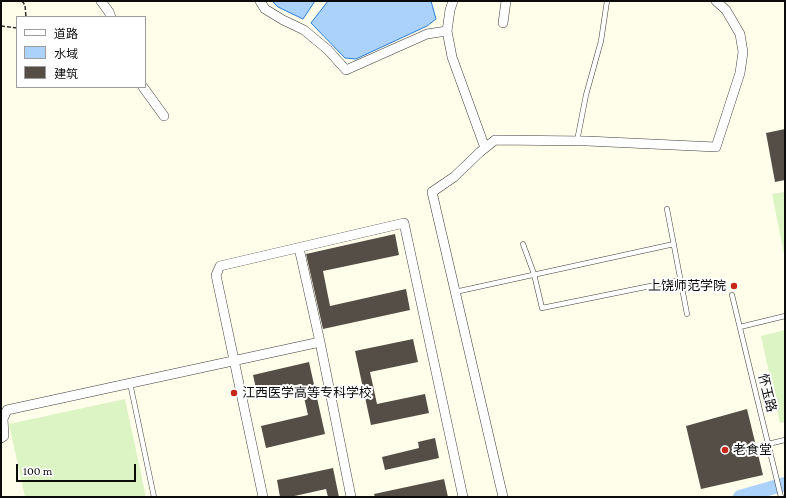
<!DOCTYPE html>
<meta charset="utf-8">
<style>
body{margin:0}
#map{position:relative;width:786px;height:498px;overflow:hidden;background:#fffeea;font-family:"Crimson Pro","Noto Sans SC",serif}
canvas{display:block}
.frame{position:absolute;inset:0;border:2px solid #0b0b0b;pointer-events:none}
.legend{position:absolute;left:16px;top:16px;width:130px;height:72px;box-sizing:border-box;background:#fff;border:1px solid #9d9d9d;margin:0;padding:5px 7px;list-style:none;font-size:12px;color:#0b0b0b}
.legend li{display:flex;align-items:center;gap:8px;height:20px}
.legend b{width:20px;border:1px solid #9d9d9d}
.scale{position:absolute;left:16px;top:464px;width:120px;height:18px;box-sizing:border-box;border:2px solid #0b0b0b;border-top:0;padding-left:5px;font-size:12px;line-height:14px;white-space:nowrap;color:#0b0b0b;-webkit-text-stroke:3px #fff;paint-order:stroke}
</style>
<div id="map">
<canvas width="786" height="498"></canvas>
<div class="frame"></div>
<ul class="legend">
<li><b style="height:5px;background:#fff"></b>道路</li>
<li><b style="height:11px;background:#aad2fb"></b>水域</li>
<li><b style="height:11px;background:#554e47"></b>建筑</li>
</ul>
<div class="scale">100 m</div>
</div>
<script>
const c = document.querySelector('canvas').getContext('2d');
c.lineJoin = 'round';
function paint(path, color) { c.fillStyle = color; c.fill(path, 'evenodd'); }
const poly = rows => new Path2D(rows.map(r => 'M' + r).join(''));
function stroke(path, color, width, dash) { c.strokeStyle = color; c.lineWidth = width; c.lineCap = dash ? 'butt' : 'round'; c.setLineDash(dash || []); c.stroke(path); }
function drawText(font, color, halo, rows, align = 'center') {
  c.font = font + ' "Crimson Pro","Noto Sans SC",serif'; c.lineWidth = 4; c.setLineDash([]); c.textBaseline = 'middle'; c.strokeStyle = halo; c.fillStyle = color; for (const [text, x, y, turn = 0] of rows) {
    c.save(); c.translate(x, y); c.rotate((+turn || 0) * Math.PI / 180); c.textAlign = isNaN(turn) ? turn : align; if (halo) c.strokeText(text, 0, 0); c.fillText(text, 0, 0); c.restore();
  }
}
const pitch = poly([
 [785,192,785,259,772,194],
 [785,330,785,422,780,423,761,336],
 [125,399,146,497,25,497,9,424]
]);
const water = poly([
 [272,1,315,1,303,19,278,7,272,1],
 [328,1,431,1,436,19,427,26,356,59,345,58,311,23,328,1]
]);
const river = poly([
 [740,497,785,484]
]);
const building = poly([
 [785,129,785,180,775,182,766,133],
 [395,234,399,255,323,271,330,306,406,289,410,310,323,329,306,254],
 [413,339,418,362,370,372,377,404,425,394,429,413,371,425,355,351],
 [309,362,325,434,266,448,261,426,308,415,301,384,257,393,253,375],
 [747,409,763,475,701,489,686,426],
 [435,438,439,458,385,470,382,457,419,448,418,442],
 [333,468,339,497,328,497,326,489,290,497,280,497,277,480],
 [444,479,448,497,375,497,374,494]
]);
const path = poly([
 [22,1,25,5,26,17],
 [1,26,17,28]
]);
const lane = poly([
 [577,141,586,95,601,41,607,1],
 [667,209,687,314],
 [523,244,534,274,542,308,680,280],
 [455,292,674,244],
 [732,295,781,497],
 [740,327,785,316],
 [130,383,154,497],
 [768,444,785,440]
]);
const street = poly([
 [101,1,109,12,111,17],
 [260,1,265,9,283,20,304,30,328,50,346,70,427,34,447,31],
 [453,1,450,10,447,31,452,57,485,148],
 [503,23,506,1],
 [143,87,164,116],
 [299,248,320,342,351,497],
 [1,438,4,436,3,419,7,410,320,342],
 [263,497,216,275,220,266,404,223,463,497],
 [503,497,432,192,454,177,480,152,495,140,587,141,716,147,740,73,743,52,740,34,726,10,716,1]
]);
const markers = [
 [734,286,4,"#c62719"],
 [234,393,4,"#c62719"],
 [725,450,4,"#c62719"]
];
const poiNames = [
 ["上饶师范学院",726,286,"right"],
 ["江西医学高等专科学校",242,393],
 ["老食堂",733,450]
];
const streetNames = [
 ["怀玉路",767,393,76]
];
paint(pitch, '#dcf3c3');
paint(water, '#aad2fb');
stroke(water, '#2b7cd8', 1);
stroke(river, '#aad2fb', 14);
paint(building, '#554e47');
stroke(lane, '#3e3e3e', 5.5);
stroke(street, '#3e3e3e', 10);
stroke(path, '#2d2d2d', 1.5, [4, 2]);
stroke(lane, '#fff', 4.5);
stroke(street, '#fff', 9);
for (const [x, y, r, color] of markers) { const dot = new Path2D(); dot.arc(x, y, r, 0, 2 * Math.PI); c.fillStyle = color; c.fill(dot); stroke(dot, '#fff', 1.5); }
drawText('13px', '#0b0b0b', '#fff', poiNames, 'left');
drawText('13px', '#0b0b0b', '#fff', streetNames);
</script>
